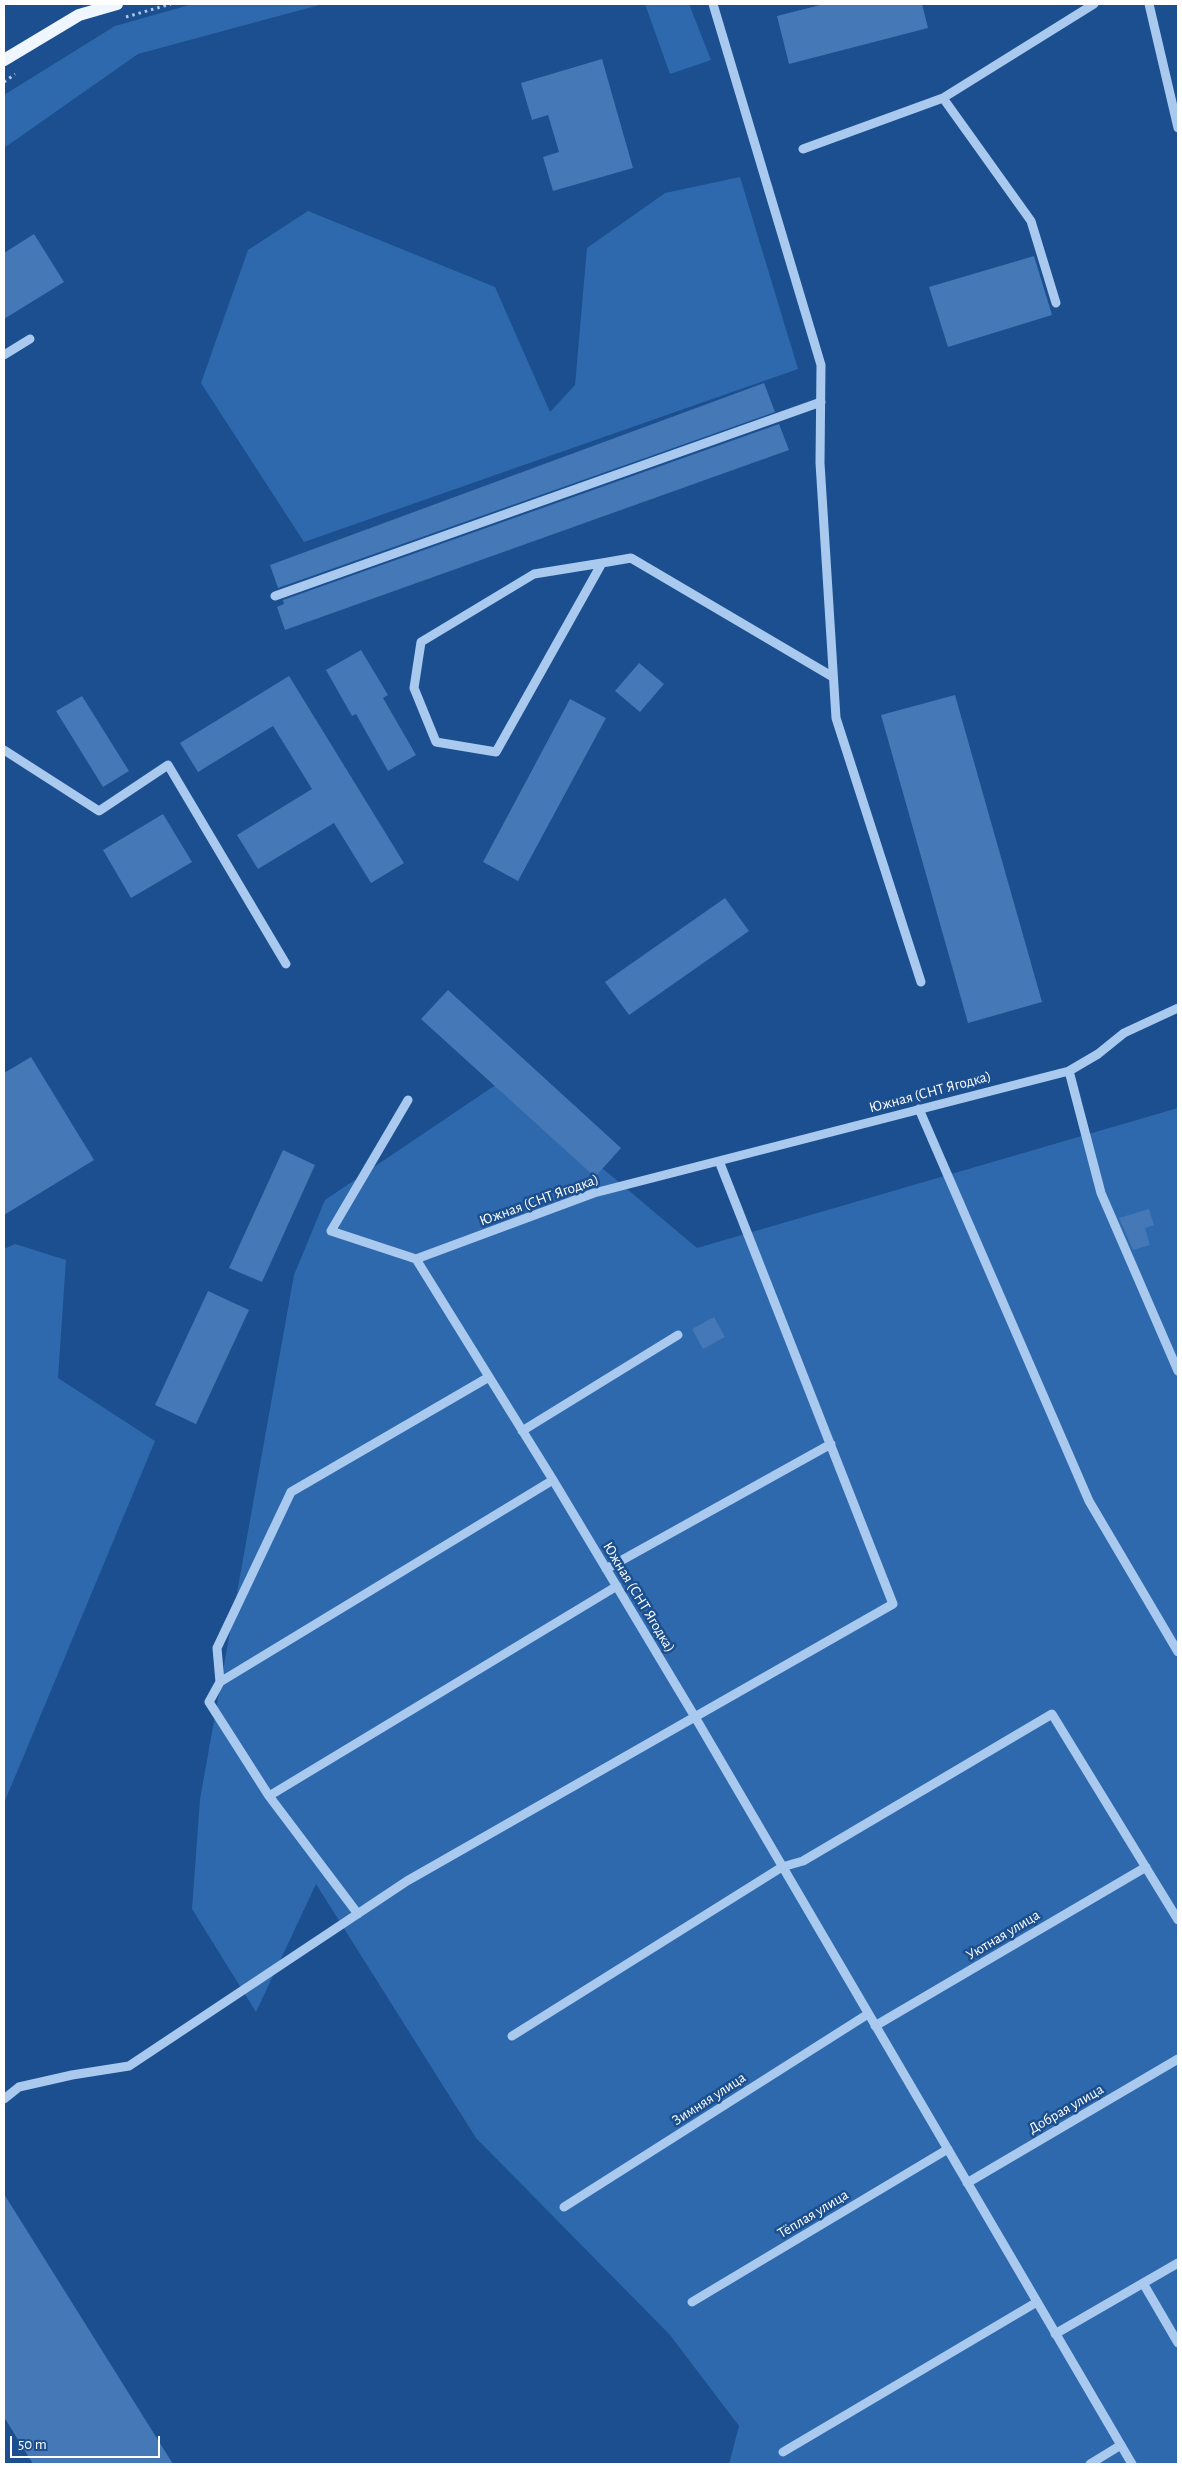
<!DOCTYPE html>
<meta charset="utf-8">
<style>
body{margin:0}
#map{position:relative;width:1182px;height:2468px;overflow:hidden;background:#1b4f8f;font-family:"Alegreya Sans",sans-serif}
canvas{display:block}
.frame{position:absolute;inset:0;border:5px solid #fff;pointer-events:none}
.scale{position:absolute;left:10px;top:2436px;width:150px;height:22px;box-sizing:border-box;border:2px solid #fff;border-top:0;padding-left:6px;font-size:15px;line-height:18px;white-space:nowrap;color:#fff;-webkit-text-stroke:4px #1b4f8f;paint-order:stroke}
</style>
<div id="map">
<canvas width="1182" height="2468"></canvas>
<div class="frame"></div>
<div class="scale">50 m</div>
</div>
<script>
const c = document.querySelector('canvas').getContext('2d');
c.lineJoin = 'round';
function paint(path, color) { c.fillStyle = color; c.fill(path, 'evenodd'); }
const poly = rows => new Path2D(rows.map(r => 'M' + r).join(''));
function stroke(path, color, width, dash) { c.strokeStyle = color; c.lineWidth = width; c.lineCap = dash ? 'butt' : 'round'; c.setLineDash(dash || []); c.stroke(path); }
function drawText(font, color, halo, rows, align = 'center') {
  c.font = font + ' "Alegreya Sans",sans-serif'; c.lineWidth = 5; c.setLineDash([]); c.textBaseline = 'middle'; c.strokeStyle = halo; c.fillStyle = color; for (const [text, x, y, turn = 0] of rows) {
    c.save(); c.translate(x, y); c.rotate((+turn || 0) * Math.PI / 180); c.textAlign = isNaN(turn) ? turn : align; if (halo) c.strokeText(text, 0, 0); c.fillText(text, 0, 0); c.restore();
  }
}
const green = poly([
 [193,4,323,4,138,54,4,148,4,95,115,26],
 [645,4,689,4,711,60,670,74],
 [740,177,798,369,304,542,201,383,248,250,308,211,495,287,550,412,575,385,587,248,665,193],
 [500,1082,697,1248,1178,1108,1178,2464,729,2464,739,2426,670,2335,476,2138,316,1884,256,2012,192,1909,200,1799,294,1275,325,1200],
 [15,1244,66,1260,58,1378,155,1441,4,1803,4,1249]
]);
const building = poly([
 [824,4,922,4,928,28,789,64,777,16],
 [602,59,633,168,553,191,543,157,559,152,548,115,532,120,521,83],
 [34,234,64,282,4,319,4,253],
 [1034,256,1052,315,948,347,929,287],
 [764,383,775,412,278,588,270,565],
 [779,424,789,450,285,630,277,607,284,604,283,600],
 [361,650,388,695,383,698,416,755,388,771,356,714,352,716,326,670],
 [639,663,664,684,640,712,615,691],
 [289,676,404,863,371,883,334,823,258,869,237,835,312,789,273,726,198,772,180,743],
 [955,695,1042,1002,968,1023,881,715],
 [82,696,129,771,103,787,56,711],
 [570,699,606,718,518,881,483,862],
 [163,814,192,862,131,898,103,850],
 [725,898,749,931,629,1015,605,982],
 [448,990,621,1148,595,1177,421,1019],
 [31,1057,94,1160,4,1215,4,1073],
 [283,1150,315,1165,262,1282,229,1268],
 [1149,1209,1154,1225,1145,1228,1150,1245,1133,1250,1119,1218],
 [208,1291,249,1310,196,1424,155,1405],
 [714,1317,725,1337,703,1349,692,1329],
 [4,2194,173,2464,33,2464,4,2417]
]);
const path = poly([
 [126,17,171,4],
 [4,82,15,74]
]);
const minor = poly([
 [713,4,821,365,820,463,836,718,921,982],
 [1149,4,1178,128],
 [943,98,1031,221,1056,303],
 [803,149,943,98,1094,4],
 [4,355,30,339],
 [602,563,496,752,436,742,414,688,421,642,534,574,602,563,631,558,833,677],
 [275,596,821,402],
 [4,750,99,811,168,765,286,964],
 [1069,1071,1101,1193,1178,1371],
 [408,1100,331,1231,416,1259],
 [919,1109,1089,1501,1178,1652],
 [522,1431,678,1335],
 [606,1569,831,1444],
 [220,1682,217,1648,291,1492,489,1377],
 [269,1796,617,1586],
 [358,1914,269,1796,209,1702,220,1682,553,1480],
 [875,2026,1146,1867],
 [512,2036,782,1867,803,1861,1052,1714,1178,1920],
 [4,2099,19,2087,72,2075,129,2066,407,1881,893,1604,719,1161],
 [967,2183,1178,2059],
 [564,2207,868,2014],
 [1143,2283,1178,2343],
 [692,2302,948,2149],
 [1055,2334,1178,2263],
 [783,2452,1037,2302],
 [1090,2464,1121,2445],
 [1132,2464,695,1717,553,1480,416,1259,594,1193,1069,1071,1098,1054,1124,1033,1178,1008]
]);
const major = poly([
 [4,60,79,15,117,4]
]);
const streetNames = [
 ["Южная (СНТ Ягодка)",930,1092,-15],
 ["Южная (СНТ Ягодка)",539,1200,-20],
 ["Южная (СНТ Ягодка)",639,1597,59],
 ["Уютная улица",1003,1935,-31],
 ["Зимняя улица",709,2099,-33],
 ["Добрая улица",1066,2109,-30],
 ["Тёплая улица",813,2214,-31]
];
paint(green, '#2e69ad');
paint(building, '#4478b7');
stroke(path, '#a9c9ee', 3, [2.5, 4]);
stroke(minor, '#a9c9ee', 9);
stroke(major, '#f0f6ff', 12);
drawText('15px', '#fff', '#1b4f8f', streetNames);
</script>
